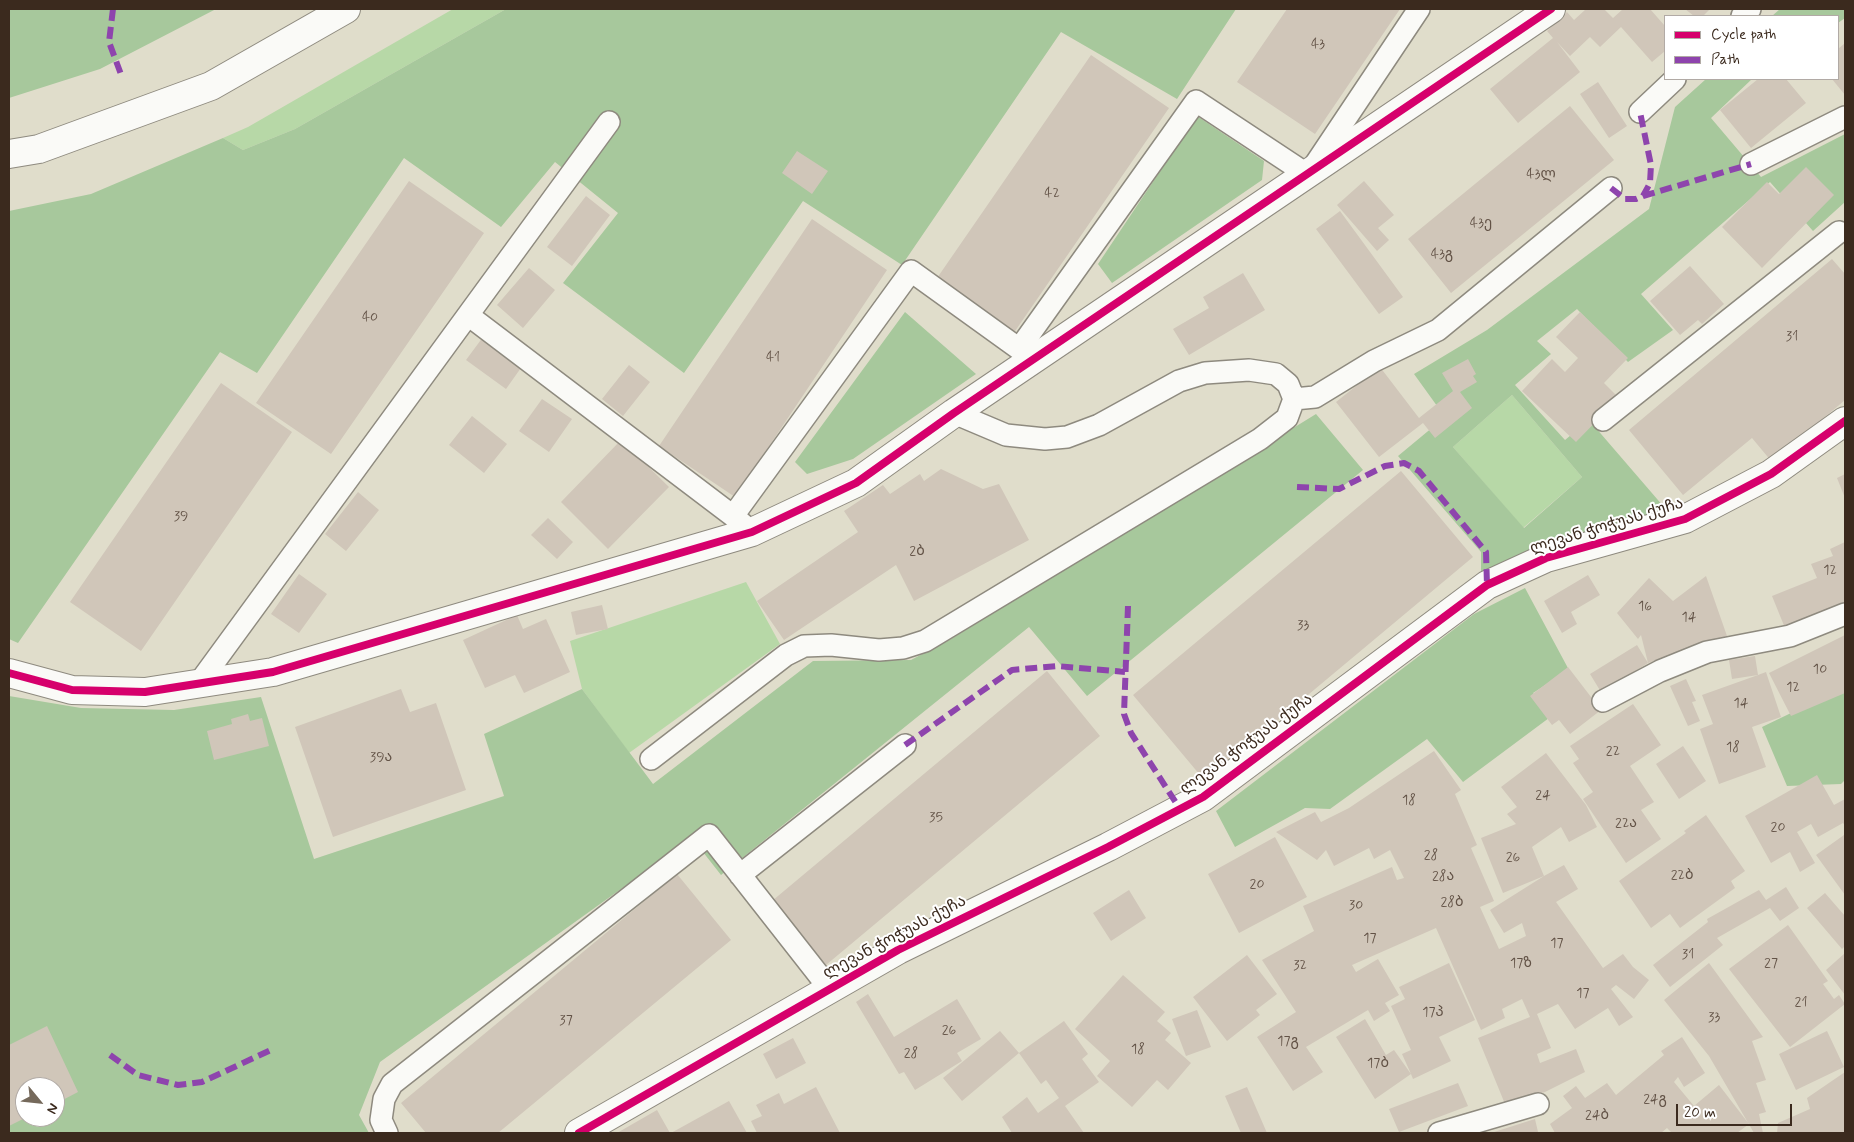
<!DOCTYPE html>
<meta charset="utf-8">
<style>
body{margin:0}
#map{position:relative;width:1854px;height:1142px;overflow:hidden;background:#e0ddcb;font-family:Mynerve,sans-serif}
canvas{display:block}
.frame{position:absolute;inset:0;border:10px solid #3b2a1e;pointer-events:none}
.legend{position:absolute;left:1664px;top:15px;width:175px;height:65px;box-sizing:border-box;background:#fff;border:1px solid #b1aaa5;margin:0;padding:6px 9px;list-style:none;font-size:15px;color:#3b2a1e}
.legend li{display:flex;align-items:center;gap:10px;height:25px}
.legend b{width:25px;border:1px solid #b1aaa5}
.north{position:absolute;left:15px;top:1077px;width:50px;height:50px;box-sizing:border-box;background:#fff;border:1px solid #b1aaa5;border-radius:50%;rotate:118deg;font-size:14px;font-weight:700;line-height:20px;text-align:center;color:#3b2a1e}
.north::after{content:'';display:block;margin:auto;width:18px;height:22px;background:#75695b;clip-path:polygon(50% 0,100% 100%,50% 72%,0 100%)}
.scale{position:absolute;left:1676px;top:1104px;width:116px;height:22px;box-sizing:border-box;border:2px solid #3b2a1e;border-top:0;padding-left:6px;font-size:15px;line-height:18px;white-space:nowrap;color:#3b2a1e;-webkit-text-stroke:4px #fff;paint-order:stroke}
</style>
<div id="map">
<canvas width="1854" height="1142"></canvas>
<div class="frame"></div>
<ul class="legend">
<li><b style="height:6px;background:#d6006c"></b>Cycle path</li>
<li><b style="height:6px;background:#8e44ad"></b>Path</li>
</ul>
<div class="north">N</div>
<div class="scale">20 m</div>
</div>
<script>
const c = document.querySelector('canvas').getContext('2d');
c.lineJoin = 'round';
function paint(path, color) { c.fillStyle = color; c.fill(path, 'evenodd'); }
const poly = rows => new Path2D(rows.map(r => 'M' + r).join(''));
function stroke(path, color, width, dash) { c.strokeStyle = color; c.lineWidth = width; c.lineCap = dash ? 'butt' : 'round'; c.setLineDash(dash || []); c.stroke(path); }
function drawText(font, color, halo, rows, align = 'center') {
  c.font = font + ' Mynerve,"Noto Sans Georgian",sans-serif'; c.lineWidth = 4; c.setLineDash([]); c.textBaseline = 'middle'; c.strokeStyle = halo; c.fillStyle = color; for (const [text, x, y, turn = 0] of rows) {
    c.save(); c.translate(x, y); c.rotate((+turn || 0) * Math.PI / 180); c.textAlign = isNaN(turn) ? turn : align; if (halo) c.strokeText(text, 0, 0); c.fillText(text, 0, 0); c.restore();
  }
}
const green = poly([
 [453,9,506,9,295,129,243,150,223,138,248,127],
 [1512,395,1582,477,1523,528,1453,447],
 [746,582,780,644,629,753,582,689,570,641]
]);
const forest = poly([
 [9,9,216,9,100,69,9,98],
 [506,9,1236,9,1177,99,1061,32,902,265,803,201,684,373,563,283,618,213,555,162,501,227,404,158,257,373,220,352,18,643,9,639,9,211,91,194,223,138,243,150,295,129],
 [1780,9,1845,9,1845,18,1838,23,1838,16,1772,16],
 [1706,79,1752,79,1711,118,1761,177,1845,134,1845,202,1813,231,1770,182,1641,294,1673,330,1628,362,1577,309,1537,341,1551,354,1515,385,1565,440,1589,420,1670,514,1481,577,1481,552,1398,456,1445,417,1414,374,1487,330,1649,209,1675,107],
 [1512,395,1582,477,1524,528,1453,447],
 [1197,116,1264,161,1262,180,1112,283,1098,264],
 [905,312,976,374,853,459,807,474,795,462],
 [1316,414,1363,470,1087,696,1029,627,721,875,692,838,380,1062,359,1115,369,1133,9,1133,9,696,81,708,174,710,261,697,314,859,504,796,484,734,582,689,653,784,813,661,911,660,951,639],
 [25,1087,55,1087,55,1117,25,1117],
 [1525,588,1569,670,1533,693,1553,715,1463,782,1427,739,1330,809,1305,808,1235,847,1216,811,1474,614],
 [1845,687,1845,780,1841,784,1787,786,1762,727]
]);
const building = poly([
 [1287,9,1400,9,1315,134,1237,82],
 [1586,9,1604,9,1613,18,1623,9,1650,9,1665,26,1665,51,1652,62,1621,27,1600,47,1590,37,1570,56,1557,42,1580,72,1518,123,1490,89,1553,38,1547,31,1567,12,1574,20],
 [1685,9,1710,9,1703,16,1694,16],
 [1845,43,1845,95,1832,79,1838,79,1838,49],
 [1091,55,1169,108,1013,334,935,281],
 [1758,79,1786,79,1806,103,1751,148,1720,110],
 [1598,82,1627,126,1609,138,1580,94],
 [1570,106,1614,160,1451,293,1408,239],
 [797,151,828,171,812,194,782,173],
 [1806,167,1834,195,1762,268,1722,227,1767,182,1779,194],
 [409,181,484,233,331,454,256,403],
 [1364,181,1394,215,1378,228,1389,240,1377,251,1337,205],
 [586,196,610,215,572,266,547,247],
 [1340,211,1403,297,1379,314,1316,229],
 [812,219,887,270,735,497,659,446],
 [1832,259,1845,274,1845,400,1772,462,1752,438,1683,495,1629,430],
 [1690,266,1724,304,1702,324,1698,320,1680,335,1650,301],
 [529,268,555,290,523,328,497,305],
 [1243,273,1265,310,1189,355,1173,329,1209,308,1203,297],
 [1580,312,1628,358,1604,383,1619,398,1576,442,1522,391,1552,359,1565,372,1578,358,1556,337],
 [483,337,523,365,506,389,466,360],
 [1468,359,1476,374,1473,376,1477,382,1460,392,1472,408,1435,438,1423,423,1379,457,1336,402,1380,367,1419,418,1453,391,1442,373],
 [629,365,650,382,623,416,602,399],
 [221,383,292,432,141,651,70,602],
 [542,399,572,419,549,452,519,431],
 [472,416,507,444,484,473,449,445],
 [621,440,669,487,608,549,561,502],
 [941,469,983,489,999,484,1029,540,914,601,896,565,784,640,757,601,858,532,844,511,883,485,890,494,920,474,924,481],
 [1401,471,1473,557,1205,781,1133,695],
 [1845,474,1845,498,1837,478],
 [358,492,379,510,346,551,325,534],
 [548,518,573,542,557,559,531,535],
 [1845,542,1845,603,1785,628,1772,596,1817,578,1811,564,1833,556,1830,549],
 [299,574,327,594,299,633,271,614],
 [1588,575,1600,595,1571,612,1577,624,1562,633,1544,601],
 [1706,576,1727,636,1648,663,1601,692,1590,674,1637,645,1648,663,1641,635,1638,639,1617,613,1649,578,1673,601],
 [602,605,608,629,576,635,571,612],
 [517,615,523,629,546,619,570,672,524,693,515,675,485,688,463,640],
 [1845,635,1845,693,1791,716,1769,673],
 [1755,656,1758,675,1766,672,1781,717,1752,727,1766,767,1719,784,1700,729,1713,724,1702,695,1758,675,1732,679,1729,660],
 [1568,667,1601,710,1570,734,1559,720,1552,725,1530,696],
 [1047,671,1100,736,826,965,772,901],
 [1686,679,1696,701,1692,702,1700,721,1688,726,1670,686],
 [401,689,410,712,436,703,466,790,333,837,295,727],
 [1633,704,1661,745,1630,766,1654,802,1641,810,1661,839,1626,863,1583,799,1593,792,1573,763,1579,759,1570,746],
 [248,714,250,721,262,718,269,746,214,760,207,731,232,724,231,719],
 [1683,746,1706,781,1679,799,1656,764],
 [1434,751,1461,790,1455,794,1477,845,1471,848,1494,901,1480,907,1499,949,1526,936,1522,923,1504,933,1490,910,1544,876,1503,893,1481,838,1516,824,1507,814,1517,807,1501,787,1546,753,1586,805,1597,827,1569,842,1561,827,1532,847,1544,876,1564,865,1578,889,1556,902,1603,968,1623,954,1633,967,1649,980,1634,999,1616,985,1611,989,1633,1017,1619,1026,1608,1008,1575,1029,1558,1004,1537,1014,1551,1048,1537,1054,1540,1063,1576,1049,1585,1072,1545,1092,1505,1104,1478,1038,1530,1017,1522,999,1502,1009,1505,1018,1481,1030,1436,928,1352,965,1356,972,1378,959,1399,995,1385,1003,1390,1011,1374,1021,1368,1010,1306,1047,1323,1072,1293,1091,1257,1037,1296,1012,1262,960,1314,931,1303,906,1392,867,1397,880,1404,878,1390,850,1374,859,1369,848,1334,866,1326,850,1317,860,1276,832,1315,812,1321,822,1349,808],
 [1817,775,1834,805,1845,799,1845,826,1843,823,1818,837,1811,824,1797,832,1815,863,1800,872,1790,852,1771,863,1745,816],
 [1706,815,1745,871,1731,881,1735,888,1680,928,1670,914,1651,928,1619,881,1686,833,1684,831],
 [1844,835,1845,837,1845,895,1816,855],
 [1275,837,1307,897,1239,933,1208,874],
 [677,874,731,940,498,1133,426,1133,401,1103],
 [1786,887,1799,908,1780,921,1770,908,1717,938,1723,945,1670,987,1653,965,1708,922,1707,919,1759,890,1766,900],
 [1129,890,1146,918,1111,941,1093,913],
 [1825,893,1845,916,1845,946,1842,949,1807,908],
 [1788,925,1828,981,1823,984,1834,999,1839,995,1845,1004,1790,1047,1729,969],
 [1845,953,1845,995,1826,970],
 [1247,955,1277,994,1256,1010,1260,1015,1227,1041,1193,997],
 [1449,963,1475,1020,1439,1037,1451,1061,1413,1079,1411,1074,1375,1099,1336,1037,1365,1019,1386,1055,1394,1050,1411,1074,1402,1054,1411,1050,1391,1006,1405,999,1399,987],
 [1709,963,1763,1037,1752,1041,1766,1080,1756,1083,1766,1112,1759,1114,1763,1133,1754,1133,1709,1056,1664,1000],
 [1123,975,1165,1012,1157,1021,1171,1033,1165,1040,1191,1063,1168,1090,1157,1080,1132,1107,1097,1076,1110,1061,1075,1029],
 [868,994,894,1037,957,999,981,1039,957,1053,962,1061,915,1090,904,1072,899,1074,856,1002],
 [1197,1010,1211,1047,1186,1056,1172,1019],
 [1064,1021,1088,1054,1082,1059,1099,1082,1065,1106,1084,1133,1012,1133,1002,1117,1027,1097,1038,1113,1059,1098,1046,1080,1041,1084,1019,1053],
 [47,1026,78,1092,55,1104,55,1087,25,1087,25,1118,9,1126,9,1045],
 [1000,1031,1019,1053,962,1101,943,1078],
 [1827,1031,1844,1067,1796,1090,1779,1054],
 [1682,1037,1705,1073,1684,1087,1678,1077,1674,1082,1694,1106,1719,1085,1749,1124,1737,1133,1672,1133,1667,1128,1661,1133,1555,1133,1550,1124,1572,1108,1563,1096,1576,1086,1585,1098,1607,1083,1616,1095,1664,1055,1661,1051],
 [793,1038,806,1063,776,1079,763,1054],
 [1845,1072,1845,1133,1777,1133,1778,1123,1810,1109,1807,1098],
 [1458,1083,1468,1106,1399,1132,1389,1109],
 [816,1087,840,1133,757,1133,751,1121,762,1116,756,1105,779,1093,784,1104],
 [1247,1087,1267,1133,1241,1133,1225,1096],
 [729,1101,747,1133,671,1133],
 [657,1110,670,1133,617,1133],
 [1535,1119,1538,1132,1491,1133]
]);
const lane = poly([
 [1742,16,1750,9],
 [1640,112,1675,79],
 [1751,164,1845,117],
 [468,315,733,516],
 [1019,349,1196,101,1308,175,1419,9],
 [1294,399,1315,397,1374,361,1438,330,1611,188],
 [1603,420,1839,232],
 [752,532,733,516,911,271,1029,356],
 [199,683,609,122],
 [1603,701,1660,671,1707,652,1790,636,1845,614],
 [651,759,786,655,804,646,831,645,879,650,903,648,925,641,1260,439,1287,418,1294,399,1288,384,1276,374,1249,370,1205,373,1179,381,1099,425,1067,437,1045,439,1006,435,954,413],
 [740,875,905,745],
 [387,1133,381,1120,384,1099,392,1084,709,835,829,988],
 [1439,1133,1538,1104]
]);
const street = poly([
 [9,673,72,690,145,692,273,672,752,532,856,483,954,413,1551,9],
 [579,1133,898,950,1108,847,1203,797,1487,585,1546,558,1685,519,1771,474,1845,421]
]);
const secondary = poly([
 [9,154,39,149,211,86,346,9]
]);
const quiet = poly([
 [113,9,109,42,122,77],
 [1611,188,1625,199,1636,199,1643,196,1650,183,1651,165,1640,112],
 [1643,196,1751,164],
 [1297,487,1339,489,1385,466,1404,463,1419,471,1486,552,1487,585],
 [1128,606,1124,714,1131,733,1180,809],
 [905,745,1012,670,1057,666,1125,672],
 [110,1055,138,1075,178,1085,202,1082,273,1049]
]);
const cycleway = poly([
 [9,673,72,690,145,692,273,672,752,532,856,483,954,413,1551,9],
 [579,1133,898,950,1108,847,1203,797,1487,585,1546,558,1685,519,1771,474,1845,421]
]);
const numberNames = [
 ["43",1318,45],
 ["43ლ",1541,175],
 ["42",1052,194],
 ["43ე",1481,224],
 ["43გ",1442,255],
 ["40",370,318],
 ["31",1792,337],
 ["41",773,358],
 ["39",181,517],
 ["2ბ",917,552],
 ["12",1830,571],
 ["16",1645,607],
 ["14",1689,618],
 ["33",1303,626],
 ["10",1820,670],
 ["12",1793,688],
 ["14",1741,704],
 ["18",1733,748],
 ["22",1613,752],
 ["39ა",381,758],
 ["24",1543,796],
 ["18",1409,801],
 ["35",936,818],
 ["22ა",1626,824],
 ["20",1778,828],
 ["28",1431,856],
 ["26",1513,858],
 ["22ბ",1682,876],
 ["28ა",1443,877],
 ["20",1257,885],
 ["28ბ",1452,903],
 ["30",1356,906],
 ["17",1370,939],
 ["17",1557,944],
 ["31",1688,955],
 ["17ზ",1521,964],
 ["27",1771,964],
 ["32",1300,966],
 ["17",1583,994],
 ["21",1801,1003],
 ["17პ",1433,1013],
 ["33",1714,1018],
 ["37",566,1021],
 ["26",949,1031],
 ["17გ",1288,1042],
 ["18",1138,1050],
 ["28",911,1054],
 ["17ბ",1378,1064],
 ["24გ",1655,1100],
 ["24ბ",1597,1116]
];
const streetNames = [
 ["ლევან ჭოჭუას ქუჩა",1607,527,-17],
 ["ლევან ჭოჭუას ქუჩა",1247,745,-36],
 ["ლევან ჭოჭუას ქუჩა",895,938,-28]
];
paint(green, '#b7d8a7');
paint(forest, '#a7c89c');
paint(building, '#d0c6b9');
stroke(lane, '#8e8a7f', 24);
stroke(street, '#8e8a7f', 30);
stroke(secondary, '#8e8a7f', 30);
stroke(lane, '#fafaf7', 21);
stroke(street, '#fafaf7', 28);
stroke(secondary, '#fafaf7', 28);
stroke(quiet, '#8e44ad', 6, [12, 6]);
stroke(cycleway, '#d6006c', 8);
drawText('14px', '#625246', null, numberNames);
drawText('16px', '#3b2a1e', '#fff', streetNames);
</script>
